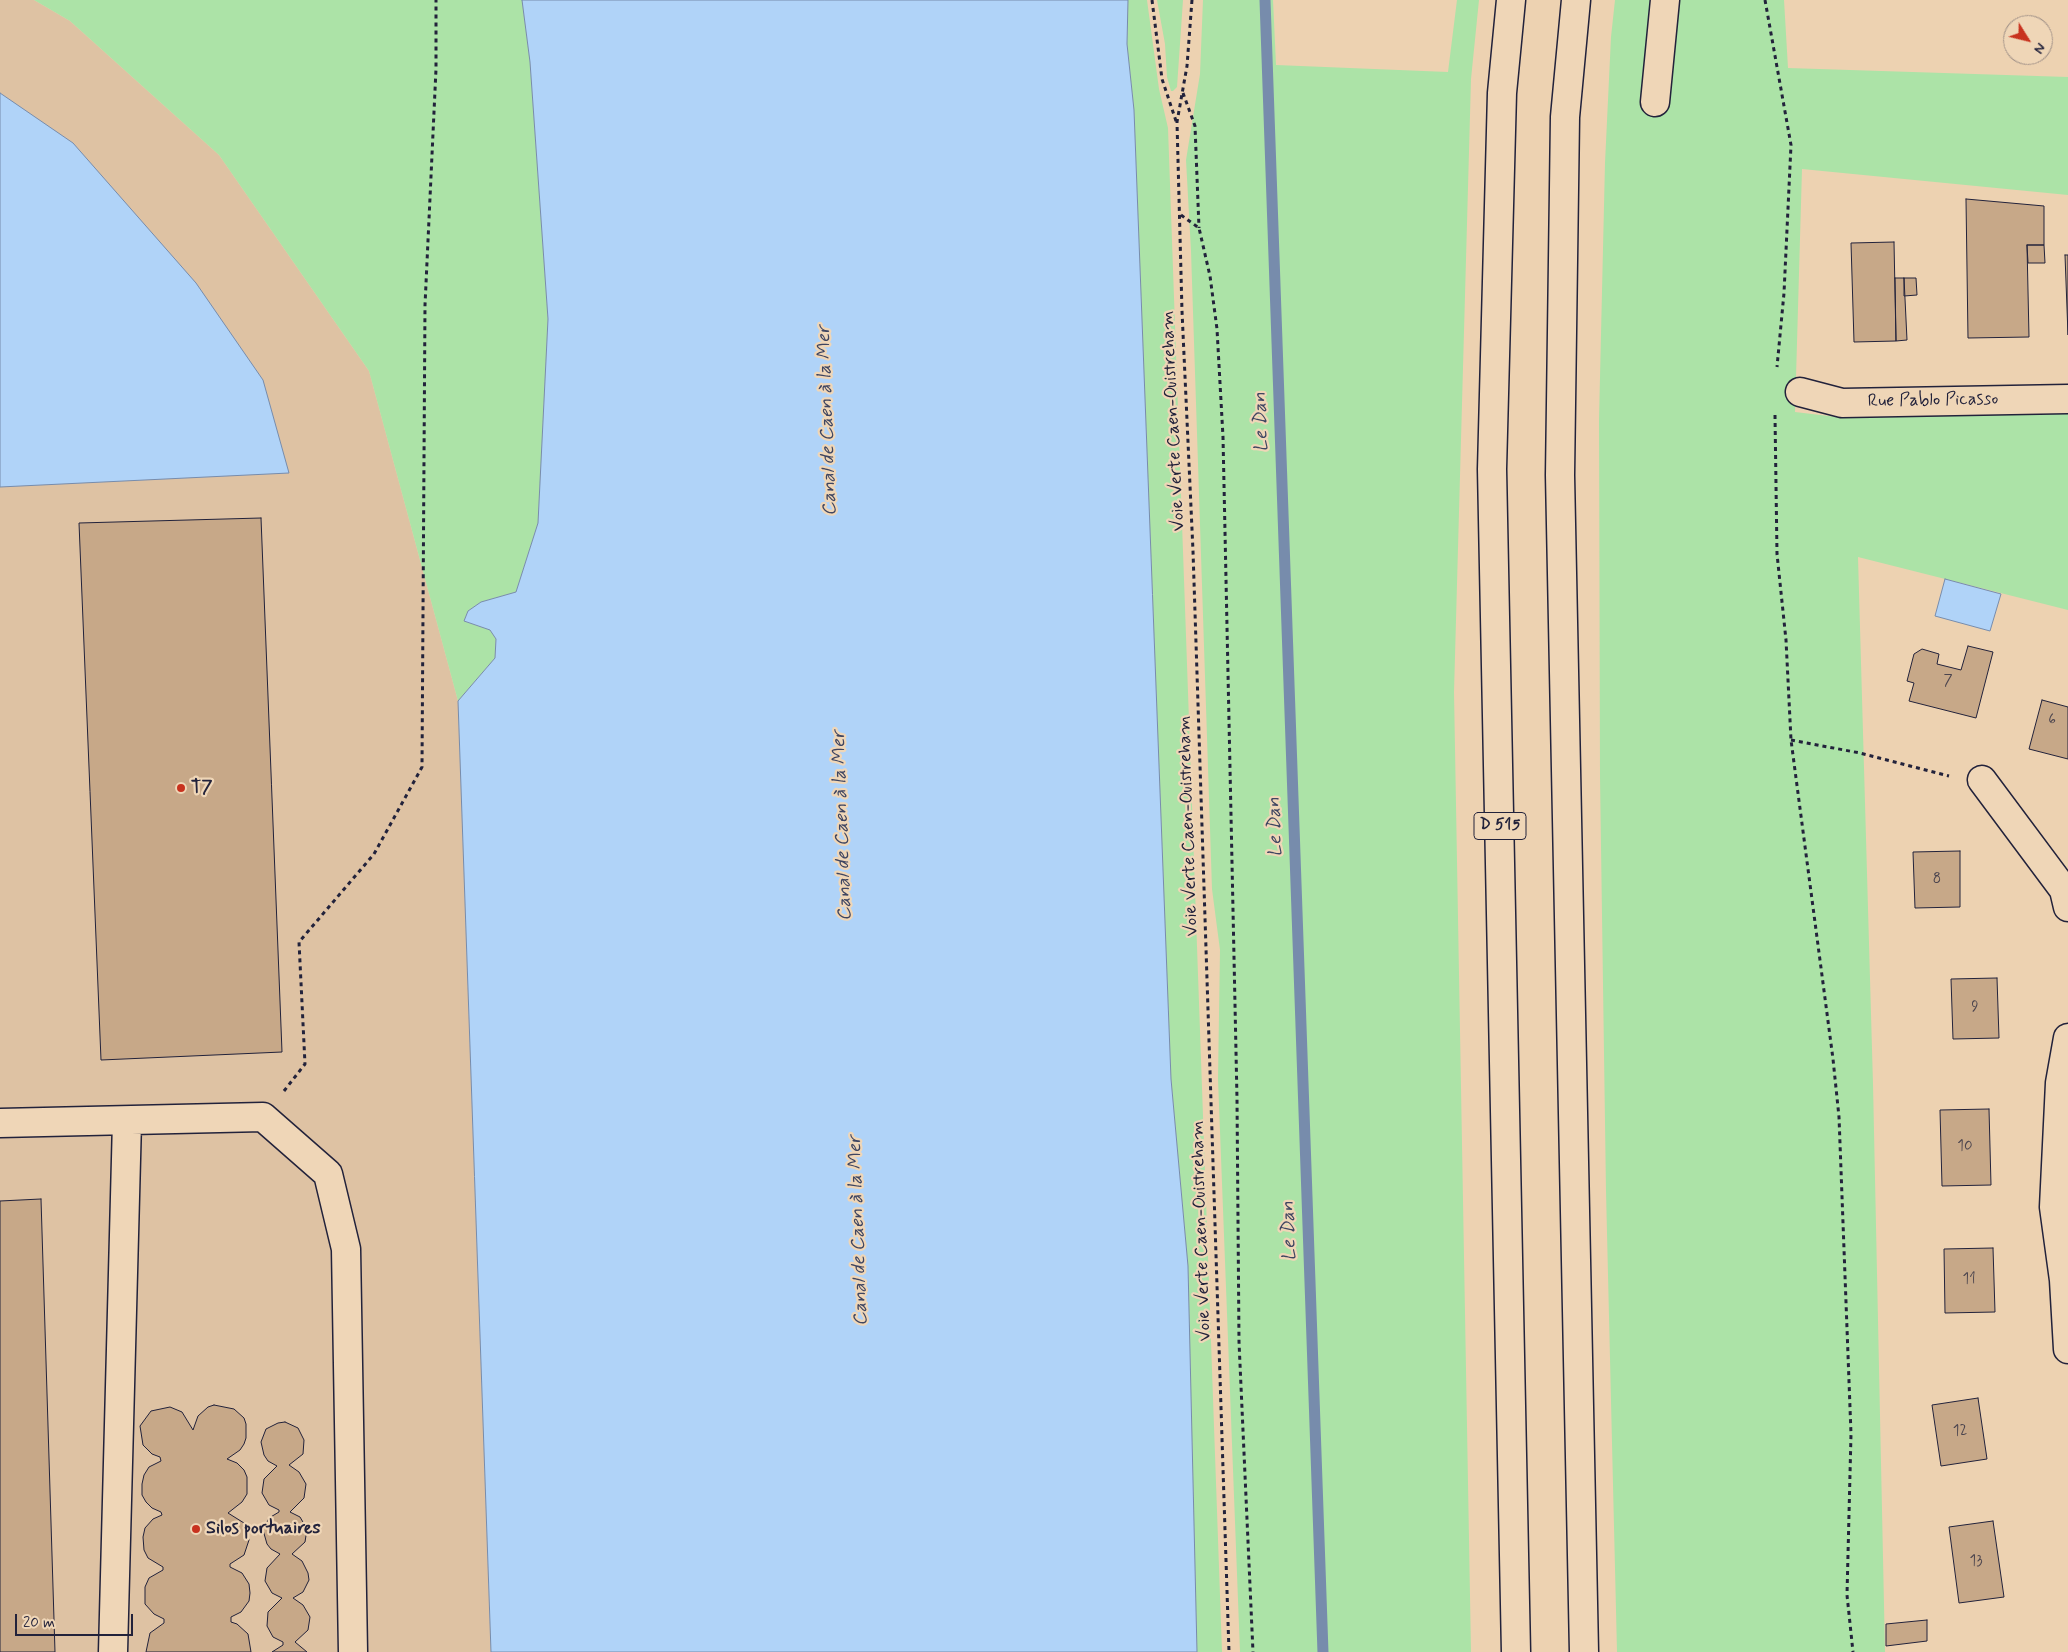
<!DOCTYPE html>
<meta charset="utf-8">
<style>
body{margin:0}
#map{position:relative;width:2068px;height:1652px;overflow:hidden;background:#edd2b1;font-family:Mynerve,sans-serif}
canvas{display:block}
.north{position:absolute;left:2003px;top:15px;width:50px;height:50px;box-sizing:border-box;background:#efd6b7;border:1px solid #9d8e85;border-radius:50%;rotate:126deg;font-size:14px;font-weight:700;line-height:20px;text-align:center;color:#22223b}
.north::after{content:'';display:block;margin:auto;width:18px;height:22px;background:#c8321e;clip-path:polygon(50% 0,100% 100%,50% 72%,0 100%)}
.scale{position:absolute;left:15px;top:1614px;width:118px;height:22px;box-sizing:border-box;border:2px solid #22223b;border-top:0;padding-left:6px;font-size:15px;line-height:18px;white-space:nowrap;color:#22223b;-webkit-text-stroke:4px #efd6b7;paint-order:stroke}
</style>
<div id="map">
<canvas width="2068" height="1652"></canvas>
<div class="north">N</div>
<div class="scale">20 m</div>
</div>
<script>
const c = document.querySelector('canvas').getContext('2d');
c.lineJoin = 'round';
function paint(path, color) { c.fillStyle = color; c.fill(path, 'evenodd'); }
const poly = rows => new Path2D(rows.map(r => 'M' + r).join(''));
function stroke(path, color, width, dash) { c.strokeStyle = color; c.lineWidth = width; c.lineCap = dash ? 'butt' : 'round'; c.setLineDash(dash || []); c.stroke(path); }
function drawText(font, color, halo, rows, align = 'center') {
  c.font = font + ' Mynerve,sans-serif'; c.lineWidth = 4.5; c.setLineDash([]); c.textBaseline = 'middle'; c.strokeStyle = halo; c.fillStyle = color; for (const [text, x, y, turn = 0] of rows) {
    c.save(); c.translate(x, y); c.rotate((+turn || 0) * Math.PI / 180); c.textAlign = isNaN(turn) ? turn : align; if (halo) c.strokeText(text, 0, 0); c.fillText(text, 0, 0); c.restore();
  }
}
const built = poly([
 [0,0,34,0,70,21,219,155,369,371,458,701,491,1652,0,1652]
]);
const green = poly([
 [34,0,522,0,530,62,548,319,538,523,516,592,481,602,468,611,464,621,490,630,496,639,495,658,458,701,369,371,219,155,70,21],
 [1128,0,1147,0,1159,89,1168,128,1222,1652,1197,1652,1188,1266,1171,1079,1134,110,1127,44],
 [1157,0,1183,0,1177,87,1173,91,1171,91,1167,77,1165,44],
 [1203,0,1273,0,1276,65,1448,72,1457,0,1479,0,1471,79,1454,692,1471,1652,1240,1652,1218,1079,1220,950,1212,889,1191,251,1186,160,1200,74],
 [1615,0,1784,0,1788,68,2068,77,2068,195,1802,169,1795,412,1837,417,2068,412,2068,610,1858,557,1873,1084,1885,1652,1617,1652,1606,1191,1600,777,1599,420,1605,163,1611,37]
]);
const water = poly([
 [522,0,1128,0,1127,44,1134,110,1171,1079,1188,1266,1197,1652,491,1652,458,701,495,658,496,639,490,630,464,621,468,611,481,602,516,592,538,523,548,319,530,62,522,0],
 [0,93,73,143,196,283,263,380,289,473,0,487,0,93],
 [1945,579,2001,594,1990,631,1935,616,1945,579]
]);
const stream = poly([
 [1265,0,1323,1652]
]);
const building = poly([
 [1966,199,2044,206,2044,245,2027,245,2029,337,1968,338,1966,199],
 [1894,242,1896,341,1854,342,1851,243,1894,242],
 [2027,245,2044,245,2045,263,2028,263,2027,245],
 [2065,255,2068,255,2068,335,2065,255],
 [1895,278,1904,278,1907,340,1896,341,1895,278],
 [1904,278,1916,278,1917,295,1904,296,1904,278],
 [261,518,282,1052,101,1060,79,523,261,518],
 [1968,646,1993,652,1976,718,1909,701,1914,683,1907,681,1914,654,1922,649,1939,654,1937,664,1961,670,1968,646],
 [2042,700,2068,707,2068,759,2029,749,2042,700],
 [1960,851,1960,907,1915,908,1913,852,1960,851],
 [1997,978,1999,1038,1953,1039,1951,979,1997,978],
 [1989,1109,1991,1185,1942,1186,1940,1110,1989,1109],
 [41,1199,55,1652,0,1652,0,1201,41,1199],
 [1993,1248,1995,1312,1945,1313,1944,1249,1993,1248],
 [1978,1398,1987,1459,1941,1466,1932,1405,1978,1398],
 [214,1405,234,1409,244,1418,246,1424,246,1438,244,1444,240,1450,227,1459,237,1463,244,1470,247,1477,247,1494,242,1502,228,1513,244,1523,249,1540,244,1555,230,1564,230,1567,242,1573,249,1584,250,1593,249,1601,241,1612,231,1617,231,1622,237,1624,248,1634,251,1652,146,1652,150,1633,164,1623,164,1619,154,1614,145,1604,145,1587,149,1578,163,1570,163,1567,148,1558,144,1550,143,1537,145,1528,153,1519,162,1515,161,1512,152,1508,146,1502,142,1495,142,1484,144,1475,149,1467,161,1461,160,1457,152,1454,143,1445,140,1426,151,1411,170,1407,182,1412,193,1430,198,1416,208,1407,214,1405],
 [285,1422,298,1428,304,1440,303,1454,289,1465,299,1472,306,1484,304,1498,290,1512,300,1517,307,1529,305,1542,292,1554,302,1561,308,1573,309,1580,303,1592,293,1598,303,1605,310,1617,308,1630,295,1642,307,1652,272,1652,283,1645,283,1642,273,1637,267,1626,268,1612,282,1598,272,1593,265,1581,267,1568,280,1554,271,1549,267,1544,263,1530,269,1518,279,1512,279,1510,269,1505,262,1493,264,1479,277,1466,268,1461,264,1455,261,1442,266,1429,278,1423,285,1422],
 [1993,1521,2004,1597,1959,1603,1949,1527,1993,1521],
 [1927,1620,1927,1641,1886,1646,1886,1624,1927,1620]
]);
const path = poly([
 [1152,0,1162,79,1176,121],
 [1192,0,1187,66,1177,122,1182,311,1193,551,1229,1652],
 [1765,0,1791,145,1784,293,1777,367],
 [1183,93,1195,126,1199,228],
 [1181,215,1199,228,1210,276,1217,329,1223,437,1237,1099,1239,1342,1253,1652],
 [1775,415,1777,554,1786,640,1791,740,1833,1059,1839,1117,1851,1434,1847,1595,1853,1652],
 [1791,740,1860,753,1949,776],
 [284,1091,305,1064,299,942,374,854,422,767,425,305,436,69,436,0]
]);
const minor = poly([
 [1655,102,1665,0],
 [1800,392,1842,403,2068,399],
 [1982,780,2064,890,2068,907],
 [2068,1038,2060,1083,2054,1207,2064,1280,2068,1349],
 [0,1123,263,1117,328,1174,346,1249,353,1652],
 [113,1652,127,1121]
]);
const highway = poly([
 [1511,0,1502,93,1492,469,1516,1652],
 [1576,0,1565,117,1560,475,1584,1652]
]);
const markers = [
 [181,788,5,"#c8321e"],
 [196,1529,5,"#c8321e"]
];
const numberNames = [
 ["7",1948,682],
 ["6",2052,721],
 ["8",1937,880],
 ["9",1975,1008],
 ["10",1965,1147],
 ["11",1969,1280],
 ["12",1960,1432],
 ["13",1976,1562]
];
const shields = [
 [1500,826,52]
];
const shieldNames = [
 ["D 515",1500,826]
];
const streetNames = [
 ["Rue Pablo Picasso",1933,401,-1],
 ["Voie Verte Caen-Ouistreham",1174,421,-93],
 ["Voie Verte Caen-Ouistreham",1189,826,-92],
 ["Voie Verte Caen-Ouistreham",1202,1231,-92]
];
const poiNames = [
 ["T7",191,788],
 ["Silos portuaires",206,1529]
];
const waterNames = [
 ["Canal de Caen à la Mer",828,421,-92],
 ["Le Dan",1262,422,-92],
 ["Canal de Caen à la Mer",843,826,-92],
 ["Le Dan",1276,827,-92],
 ["Canal de Caen à la Mer",859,1231,-92],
 ["Le Dan",1290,1231,-92]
];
paint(built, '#dec2a3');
paint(green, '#ace3a7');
paint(water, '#b0d3f8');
stroke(water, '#778cac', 1);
stroke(stream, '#778cac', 11);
paint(building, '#c7a888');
stroke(building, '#22223b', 1);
stroke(minor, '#22223b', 31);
stroke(highway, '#22223b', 31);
stroke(path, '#22223b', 3, [4, 4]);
stroke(minor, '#efd6b7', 28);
stroke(highway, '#efd6b7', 28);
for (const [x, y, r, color] of markers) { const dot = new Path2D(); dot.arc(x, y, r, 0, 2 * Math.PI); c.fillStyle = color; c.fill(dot); stroke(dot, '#efd6b7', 2); }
drawText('15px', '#4b444e', null, numberNames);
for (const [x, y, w] of shields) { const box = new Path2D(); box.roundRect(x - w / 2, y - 13.5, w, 27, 4); c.fillStyle = '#efd6b7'; c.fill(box); stroke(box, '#22223b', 1); }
drawText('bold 16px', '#22223b', null, shieldNames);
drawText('18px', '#22223b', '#efd6b7', streetNames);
drawText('bold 18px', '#22223b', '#efd6b7', poiNames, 'left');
drawText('italic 19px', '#3e4561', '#efd6b7', waterNames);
</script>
